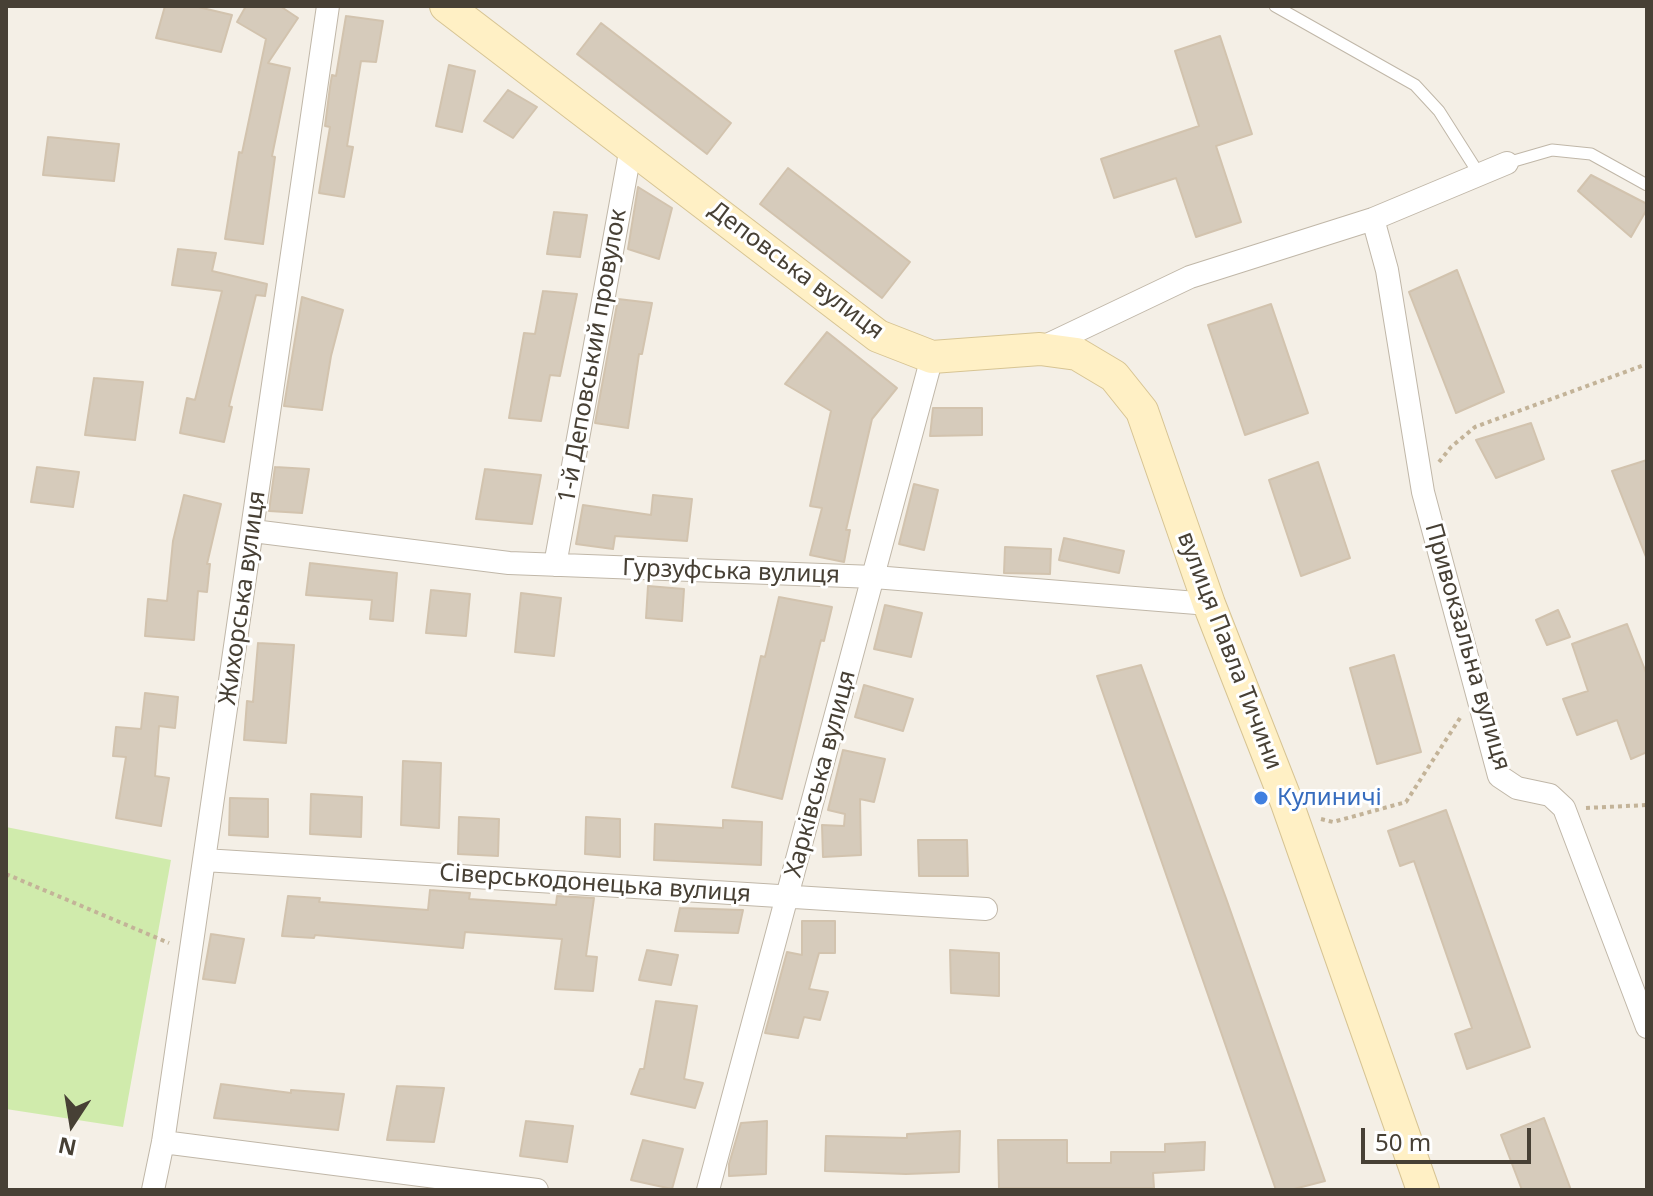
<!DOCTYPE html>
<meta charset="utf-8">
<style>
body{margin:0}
#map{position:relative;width:1653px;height:1196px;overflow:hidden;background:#f4efe6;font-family:"Noto Sans",sans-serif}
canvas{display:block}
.frame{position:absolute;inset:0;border:8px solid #474035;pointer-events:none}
.north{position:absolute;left:32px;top:1084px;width:80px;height:80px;-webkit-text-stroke:6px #fff;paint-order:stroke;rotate:192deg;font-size:22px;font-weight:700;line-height:32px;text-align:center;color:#474035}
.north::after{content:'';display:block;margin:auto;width:28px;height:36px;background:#474035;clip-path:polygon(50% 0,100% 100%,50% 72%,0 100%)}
.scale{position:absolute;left:1361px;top:1128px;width:170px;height:36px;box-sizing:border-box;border:4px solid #474035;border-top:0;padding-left:10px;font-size:24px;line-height:28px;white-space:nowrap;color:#474035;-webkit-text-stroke:6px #fff;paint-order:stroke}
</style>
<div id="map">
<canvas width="1653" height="1196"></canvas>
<div class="frame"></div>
<div class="north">N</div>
<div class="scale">50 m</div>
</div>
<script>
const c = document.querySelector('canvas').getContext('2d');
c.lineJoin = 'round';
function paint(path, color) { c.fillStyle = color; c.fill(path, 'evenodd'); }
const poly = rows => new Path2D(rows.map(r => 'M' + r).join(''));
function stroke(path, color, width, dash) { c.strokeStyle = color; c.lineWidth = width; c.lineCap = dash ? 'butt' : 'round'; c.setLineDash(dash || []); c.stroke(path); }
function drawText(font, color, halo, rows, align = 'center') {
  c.font = font + ' "Noto Sans",sans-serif'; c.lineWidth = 6; c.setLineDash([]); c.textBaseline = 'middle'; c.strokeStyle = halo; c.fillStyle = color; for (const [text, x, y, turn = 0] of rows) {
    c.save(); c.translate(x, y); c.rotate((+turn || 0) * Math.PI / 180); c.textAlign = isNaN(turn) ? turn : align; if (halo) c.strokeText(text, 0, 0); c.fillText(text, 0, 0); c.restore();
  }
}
const green = poly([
 [6,827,171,860,123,1127,6,1109]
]);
const building = poly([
 [165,6,194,6,232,15,221,52,156,38,165,6],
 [246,6,280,6,298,18,268,63,290,68,272,156,275,157,263,244,225,239,239,152,242,153,266,39,237,22,246,6],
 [346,16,383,21,376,62,361,61,347,146,353,147,344,197,319,193,330,127,325,126,330,87,332,75,336,76,346,16],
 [601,23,731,123,707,154,577,54,601,23],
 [1220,36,1252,134,1216,146,1241,222,1196,237,1176,178,1114,198,1101,159,1199,126,1175,51,1220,36],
 [449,65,475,71,462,132,436,126,449,65],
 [508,90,537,107,513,138,484,121,508,90],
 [48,137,119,144,114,181,43,175,48,137],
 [788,168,910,262,882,298,760,204,788,168],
 [1591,175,1647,204,1647,209,1631,237,1578,191,1591,175],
 [638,187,672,208,659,259,628,249,638,187],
 [554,212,587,215,580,257,547,254,554,212],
 [178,249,216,253,212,271,267,284,265,296,256,295,229,406,232,407,224,442,180,433,187,398,195,400,222,291,172,285,178,249],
 [1457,270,1504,392,1456,413,1409,292,1457,270],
 [543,291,577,294,560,376,550,375,541,421,509,418,524,333,535,334,543,291],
 [302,297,343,310,331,356,322,410,284,406,302,297],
 [618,299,652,303,642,354,639,354,628,428,595,423,618,299],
 [1271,304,1308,413,1245,435,1208,325,1271,304],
 [827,332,897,388,872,419,846,530,850,530,844,562,810,555,822,508,810,506,831,411,785,384,827,332],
 [94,378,143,382,135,440,85,435,94,378],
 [933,408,982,408,982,435,930,436,933,408],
 [1531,423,1544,459,1496,478,1476,440,1531,423],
 [1647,460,1647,556,1646,557,1612,471,1647,460],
 [1318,462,1350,558,1301,576,1269,480,1318,462],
 [37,467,79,472,73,507,31,502,37,467],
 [275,467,309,469,302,513,269,511,275,467],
 [485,469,541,475,532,524,476,519,485,469],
 [914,484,938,490,924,550,899,544,914,484],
 [184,495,221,504,207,564,210,564,207,592,198,591,194,640,145,636,148,599,167,601,173,541,184,495],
 [653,495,692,499,687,541,615,536,613,549,576,544,583,505,651,515,653,495],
 [1064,538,1124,551,1119,573,1059,560,1064,538],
 [1005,547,1051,549,1050,574,1004,573,1005,547],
 [310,563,397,573,393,621,370,619,372,600,306,595,310,563],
 [648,586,684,589,682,621,646,618,648,586],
 [431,590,470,594,466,636,426,633,431,590],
 [521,593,561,598,554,656,515,652,521,593],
 [779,597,832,607,824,641,821,640,782,799,732,787,761,656,765,657,779,597],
 [885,605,922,613,911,657,874,649,885,605],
 [1558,610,1570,637,1547,645,1536,620,1558,610],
 [1627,624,1647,675,1647,752,1631,759,1617,720,1577,735,1563,699,1588,691,1572,644,1627,624],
 [258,643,294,645,286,743,244,740,247,701,253,702,258,643],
 [1394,655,1421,752,1377,764,1350,668,1394,655],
 [1141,665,1227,901,1325,1181,1290,1190,1276,1190,1097,676,1141,665],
 [864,685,913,699,903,731,855,717,864,685],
 [145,693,178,697,175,728,159,726,155,776,169,778,161,826,116,818,126,757,113,756,116,727,141,729,145,693],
 [843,750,885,759,874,802,860,799,861,855,823,857,822,825,844,826,845,814,828,810,843,750],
 [403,761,441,763,439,828,401,825,403,761],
 [311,794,362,797,361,837,310,834,311,794],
 [230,798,268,799,268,837,229,835,230,798],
 [1446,810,1530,1047,1467,1069,1455,1034,1472,1028,1414,861,1400,866,1388,831,1446,810],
 [459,817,499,819,498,856,458,854,459,817],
 [586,817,620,819,620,857,585,854,586,817],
 [723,820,762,822,761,865,654,860,655,824,723,828,723,820],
 [918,840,967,840,968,876,919,876,918,840],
 [430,890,470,893,469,899,556,905,557,896,594,898,586,956,597,957,593,991,555,989,562,939,465,932,463,948,315,935,314,938,282,936,288,896,320,898,319,902,428,910,430,890],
 [680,908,743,910,738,933,675,931,680,908],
 [802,921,835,921,835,953,819,953,809,989,828,992,820,1020,804,1017,798,1038,765,1033,787,952,802,955,802,921],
 [211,934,244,939,235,983,203,979,211,934],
 [647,950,678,955,671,985,639,980,647,950],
 [950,950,999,953,999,996,951,993,950,950],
 [656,1001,697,1006,684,1079,703,1083,695,1108,631,1094,640,1069,644,1069,656,1001],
 [221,1084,291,1093,291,1090,344,1094,338,1130,214,1118,221,1084],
 [397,1086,444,1088,434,1142,387,1140,397,1086],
 [1544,1118,1571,1190,1522,1190,1501,1135,1544,1118],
 [526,1121,573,1126,567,1162,520,1156,526,1121],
 [767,1121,766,1174,729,1176,729,1164,741,1123,767,1121],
 [960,1131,959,1172,906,1174,825,1171,826,1136,907,1138,907,1134,960,1131],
 [643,1140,683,1149,672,1189,631,1180,643,1140],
 [998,1140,1067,1140,1067,1163,1111,1163,1111,1152,1165,1152,1165,1144,1205,1142,1204,1170,1153,1173,1154,1188,999,1188,998,1140]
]);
const path = poly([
 [1439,462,1451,447,1475,427,1647,364],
 [1586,808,1647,805],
 [1321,819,1333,822,1406,802,1460,718],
 [6,874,169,943]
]);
const service = poly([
 [1275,6,1415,85,1439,111,1479,174],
 [1507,163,1552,150,1591,154,1647,185]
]);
const minor = poly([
 [1373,219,1387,270,1423,492,1499,776,1517,788,1550,795,1564,808,1647,1027],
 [1041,348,1190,277,1373,219,1507,163],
 [253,531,509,563,874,577,1209,604],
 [555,565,631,147],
 [204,860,986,909],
 [163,1142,537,1190],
 [153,1190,163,1142,328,6],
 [708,1190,932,357]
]);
const secondary = poly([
 [446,6,878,336,932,357,1040,349,1077,354,1114,376,1142,411,1209,604,1287,803,1423,1190]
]);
const markers = [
 [1261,798,8,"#3f7fe0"]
];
const streetNames = [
 ["Деповська вулиця",796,271,37],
 ["1-й Деповський провулок",593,356,-80],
 ["Гурзуфська вулиця",731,572,2],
 ["Жихорська вулиця",243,598,-82],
 ["Привокзальна вулиця",1467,647,74],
 ["вулиця Павла Тичини",1229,651,69],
 ["Харківська вулиця",821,774,-75],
 ["Сіверськодонецька вулиця",595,884,4]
];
const shopNames = [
 ["Кулиничі",1277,798]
];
paint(green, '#d0ebac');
paint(building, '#d6cbbb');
stroke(building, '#d2c3ae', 2);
stroke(service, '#c0b7a8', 13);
stroke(minor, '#c0b7a8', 24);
stroke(secondary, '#d7c493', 34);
stroke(path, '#c3b398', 4, [4, 4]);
stroke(service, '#fff', 11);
stroke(minor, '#fff', 22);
stroke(secondary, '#fff0c5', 32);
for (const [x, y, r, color] of markers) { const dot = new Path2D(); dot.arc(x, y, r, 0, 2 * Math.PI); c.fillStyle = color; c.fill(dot); stroke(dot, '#fff', 3); }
drawText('24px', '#474035', '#fff', streetNames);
drawText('24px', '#366cbe', '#fff', shopNames, 'left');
</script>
